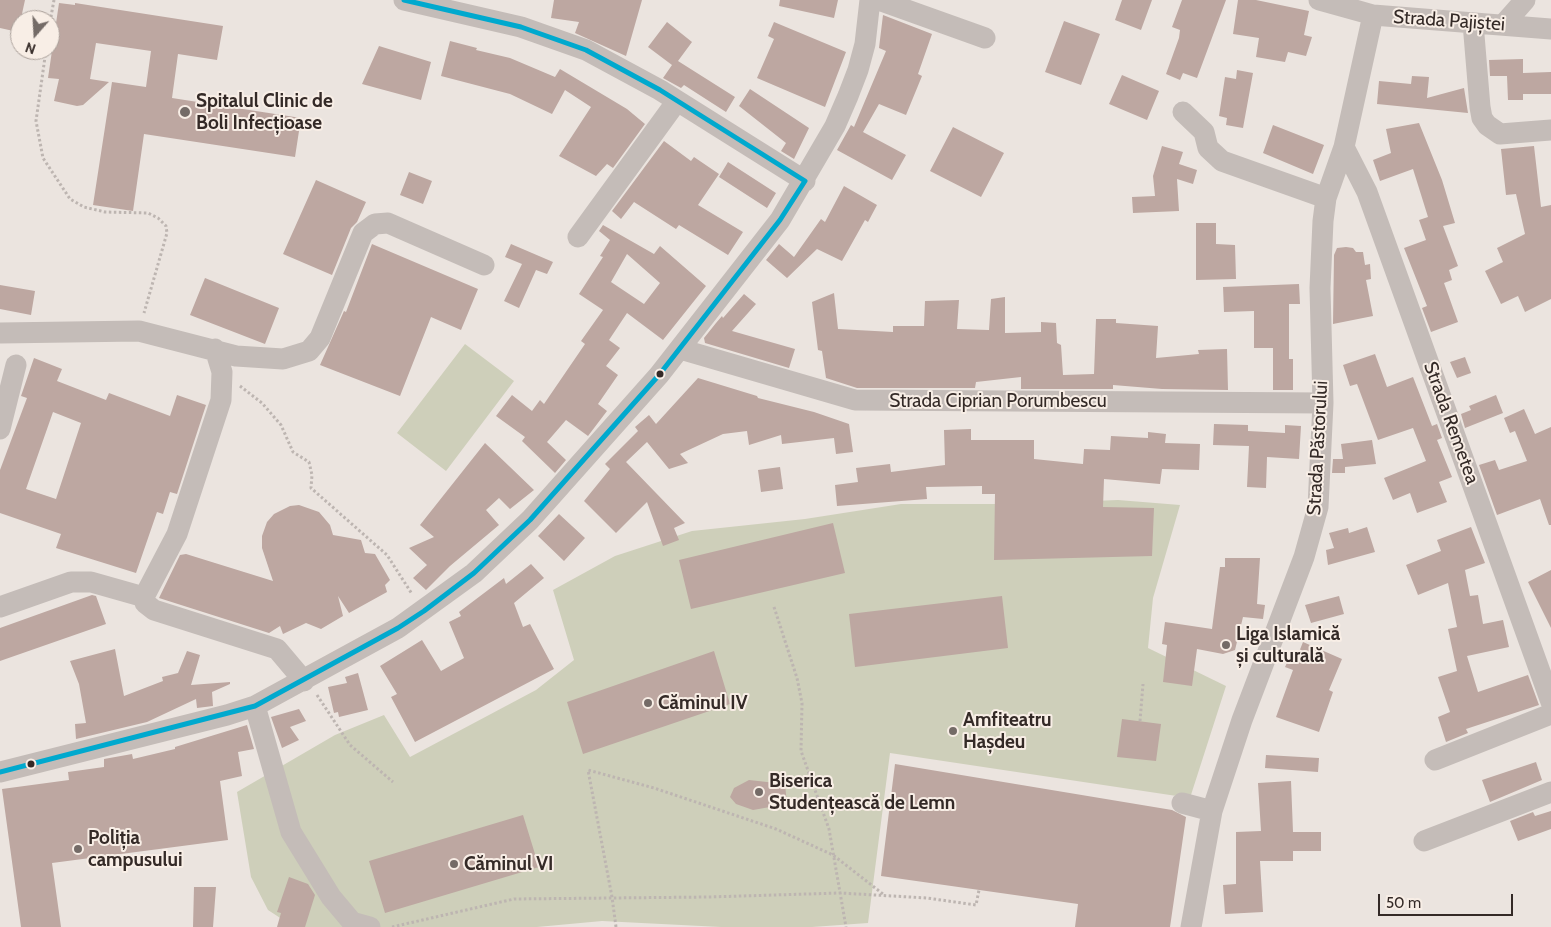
<!DOCTYPE html>
<meta charset="utf-8">
<style>
body{margin:0}
#map{position:relative;width:1551px;height:927px;overflow:hidden;background:#ebe4df;font-family:Cabin,sans-serif}
canvas{display:block}
.north{position:absolute;left:10px;top:10px;width:50px;height:50px;box-sizing:border-box;background:#f8eee6;border:1px solid #aaa09a;border-radius:50%;rotate:199deg;font-size:14px;font-weight:700;line-height:20px;text-align:center;color:#342a27}
.north::after{content:'';display:block;margin:auto;width:18px;height:22px;background:#746b67;clip-path:polygon(50% 0,100% 100%,50% 72%,0 100%)}
.scale{position:absolute;left:1378px;top:894px;width:135px;height:22px;box-sizing:border-box;border:2px solid #342a27;border-top:0;padding-left:6px;font-size:15px;line-height:18px;white-space:nowrap;color:#342a27;-webkit-text-stroke:4px #f8eee6;paint-order:stroke}
</style>
<div id="map">
<canvas width="1551" height="927"></canvas>
<div class="north">N</div>
<div class="scale">50 m</div>
</div>
<script>
const c = document.querySelector('canvas').getContext('2d');
c.lineJoin = 'round';
function paint(path, color) { c.fillStyle = color; c.fill(path, 'evenodd'); }
const poly = rows => new Path2D(rows.map(r => 'M' + r).join(''));
function stroke(path, color, width, dash) { c.strokeStyle = color; c.lineWidth = width; c.lineCap = dash ? 'butt' : 'round'; c.setLineDash(dash || []); c.stroke(path); }
function drawText(font, color, halo, rows, align = 'center') {
  c.font = font + ' Cabin,sans-serif'; c.lineWidth = 4; c.setLineDash([]); c.textBaseline = 'middle'; c.strokeStyle = halo; c.fillStyle = color; for (const [text, x, y, turn = 0] of rows) {
    c.save(); c.translate(x, y); c.rotate((+turn || 0) * Math.PI / 180); c.textAlign = isNaN(turn) ? turn : align; if (halo) c.strokeText(text, 0, 0); c.fillText(text, 0, 0); c.restore();
  }
}
const green = poly([
 [465,344,514,381,446,471,397,433],
 [1118,500,1180,505,1153,598,1148,648,1226,686,1190,798,890,753,868,923,812,927,721,927,602,921,537,927,294,927,268,910,251,877,237,792,335,735,384,715,410,757,536,690,574,660,553,590,615,556,692,531,805,519,901,504,1017,504]
]);
const building = poly([
 [0,0,25,0,18,32,0,28],
 [554,0,642,0,626,56,575,33,579,22,551,18],
 [780,0,838,0,834,18,779,6],
 [1122,0,1152,0,1141,30,1115,20],
 [1182,0,1226,0,1197,78,1183,73,1180,80,1166,74,1179,38,1180,30,1172,27],
 [1238,0,1256,0,1309,11,1304,35,1312,37,1306,56,1288,52,1285,62,1256,57,1259,38,1233,34],
 [59,3,75,5,75,3,223,26,217,60,178,54,172,98,301,118,295,157,144,134,133,211,93,205,112,82,146,87,151,51,96,43,90,79,109,82,83,105,77,106,54,101,59,79,48,78],
 [883,15,932,34,918,74,922,76,906,115,879,104,863,132,906,155,892,180,837,150,851,125,854,127,886,51,879,48],
 [1064,21,1100,34,1081,85,1045,72],
 [667,22,692,42,678,61,735,97,726,112,684,85,681,88,663,78,672,65,648,47],
 [774,22,846,52,825,107,757,78,774,39,768,36],
 [450,41,477,48,476,50,510,58,555,77,560,69,627,109,645,124,613,168,607,164,596,176,559,156,591,107,565,90,552,114,510,94,441,76],
 [379,46,431,62,421,100,362,84],
 [1523,59,1523,73,1551,72,1551,94,1523,94,1523,100,1508,100,1507,76,1490,76,1489,60],
 [1237,70,1253,73,1243,128,1226,125,1227,118,1219,116,1225,77,1236,79],
 [1122,75,1159,91,1147,120,1109,104],
 [1412,76,1429,77,1427,98,1464,88,1468,113,1377,104,1379,81,1411,84],
 [750,89,809,128,794,159,781,151,786,143,739,106],
 [1419,123,1442,180,1455,223,1443,226,1458,266,1449,270,1452,280,1444,283,1458,322,1431,332,1422,308,1427,306,1404,248,1426,240,1419,220,1428,217,1413,169,1380,181,1373,160,1391,153,1386,129],
 [1273,125,1324,145,1313,174,1263,153],
 [953,127,1004,153,981,197,930,171],
 [664,141,691,161,694,157,719,174,698,205,743,232,728,255,679,225,676,229,634,202,621,219,612,211],
 [1162,146,1183,152,1179,164,1197,170,1193,184,1177,179,1179,211,1133,213,1132,197,1155,196,1153,176],
 [1534,146,1541,207,1551,205,1551,299,1525,312,1518,296,1501,304,1485,271,1503,262,1497,248,1525,234,1516,194,1506,195,1501,149],
 [728,162,776,193,767,208,719,177],
 [409,172,432,181,423,204,400,195],
 [316,180,366,202,357,222,351,228,332,275,283,254],
 [844,186,877,205,868,222,865,220,842,261,817,249,787,278,766,260,779,244,794,257,821,219,825,222],
 [1196,223,1216,223,1216,244,1235,245,1236,279,1196,280],
 [603,225,654,254,660,246,706,286,663,340,627,313,609,340,620,348,606,366,618,375,598,404,607,411,588,436,566,420,547,442,566,460,555,473,522,441,525,437,496,416,512,395,532,411,540,400,544,404,585,344,581,341,603,310,579,294,603,257,600,256,610,240,599,231],
 [627,254,660,283,644,304,611,282],
 [372,244,478,289,461,330,431,317,400,396,320,365,344,311,346,312],
 [511,244,553,262,547,274,536,270,519,308,504,301,522,264,505,257],
 [1346,247,1353,248,1356,252,1363,252,1365,265,1370,264,1371,279,1366,280,1373,316,1333,324,1334,255,1337,248],
 [205,278,279,308,265,344,190,315],
 [1299,284,1300,304,1289,304,1289,359,1293,359,1293,390,1273,390,1273,348,1254,348,1254,311,1224,312,1223,287],
 [0,285,35,291,31,315,0,309],
 [834,293,838,329,893,332,893,326,924,326,925,301,959,300,957,329,989,330,991,299,1005,297,1005,333,1041,332,1041,322,1056,323,1057,343,1061,345,1063,375,1094,374,1096,319,1116,319,1116,323,1158,326,1156,358,1199,354,1198,350,1227,349,1228,390,1162,389,1113,385,1113,389,1021,389,1021,377,976,382,975,388,857,388,826,378,822,351,818,350,812,302],
 [744,294,756,304,732,331,795,349,789,368,705,343,704,338,716,323,722,316,723,318],
 [1375,354,1387,387,1413,377,1432,426,1437,424,1442,438,1437,440,1452,477,1439,482,1447,502,1417,513,1410,493,1393,500,1384,478,1426,461,1413,428,1378,440,1357,384,1350,386,1343,365],
 [1465,357,1471,373,1457,378,1450,362],
 [34,358,62,369,57,381,106,400,109,393,170,416,177,395,206,405,177,494,170,492,163,514,157,512,136,573,56,548,61,534,0,513,0,470,27,398,21,396],
 [53,412,81,423,56,499,26,489],
 [698,378,757,396,758,398,814,412,849,424,853,452,836,454,834,438,782,444,781,435,749,445,747,431,723,434,680,454,688,463,669,469,647,442,626,462,685,523,674,528,679,540,663,546,647,502,616,533,584,501,610,469,605,464,638,431,635,427,649,415,656,424],
 [1496,395,1503,413,1465,428,1461,414,1471,410,1469,406],
 [1524,409,1535,434,1551,427,1551,525,1549,525,1540,499,1497,515,1479,465,1495,460,1499,470,1527,461,1515,431,1510,433,1504,418],
 [1214,424,1248,425,1248,431,1285,433,1285,425,1301,426,1299,459,1267,457,1266,488,1247,487,1249,446,1213,445],
 [971,429,971,440,1034,440,1034,459,1083,464,1084,449,1110,450,1111,436,1148,438,1148,432,1166,434,1165,443,1200,444,1199,470,1162,469,1160,484,1104,479,1103,507,1154,508,1152,556,994,560,995,494,982,494,982,486,926,487,927,499,837,506,835,485,858,482,856,468,890,464,891,472,945,465,944,430],
 [1372,440,1376,464,1345,467,1345,473,1332,473,1333,459,1343,459,1341,444],
 [485,443,534,490,510,509,499,498,486,510,499,525,450,566,426,590,413,578,427,565,409,548,434,537,420,525],
 [780,467,783,489,761,492,758,470],
 [299,505,319,512,330,525,333,535,361,540,365,553,375,554,390,580,385,585,387,592,349,613,338,596,343,616,321,629,306,623,283,634,280,626,269,633,159,598,180,555,186,554,273,581,262,548,262,536,267,522,274,514,290,506],
 [559,514,585,538,564,561,538,536],
 [833,523,845,573,691,609,679,560],
 [1367,527,1375,552,1328,565,1326,550,1334,548,1329,533,1348,528,1349,533],
 [1471,527,1485,563,1465,570,1470,596,1478,595,1483,624,1503,620,1509,647,1467,656,1478,692,1528,675,1539,705,1466,729,1468,733,1446,742,1438,717,1450,712,1438,677,1457,671,1448,629,1457,627,1448,583,1418,595,1406,565,1441,551,1437,540],
 [1225,558,1260,558,1257,604,1265,605,1263,619,1243,617,1235,650,1223,654,1197,649,1192,686,1163,682,1167,645,1162,644,1165,622,1212,629,1220,567,1225,567],
 [531,564,544,578,514,603,523,627,530,624,554,669,415,742,391,697,397,694,380,666,422,640,441,671,464,658,449,622,461,616,459,612,504,578,506,584],
 [1551,570,1551,628,1528,582],
 [92,595,96,596,106,624,0,661,0,628],
 [1002,596,1008,648,855,667,849,614],
 [1339,596,1344,614,1311,623,1305,605],
 [1303,642,1342,659,1329,690,1333,692,1319,732,1276,717,1293,670,1285,667,1291,654,1297,657],
 [115,649,124,696,163,681,162,677,178,673,187,651,200,655,191,685,230,682,230,684,212,692,213,706,197,708,196,699,147,722,76,739,75,724,86,723,79,684,70,661],
 [714,651,730,704,583,754,567,702],
 [358,673,368,710,339,717,338,712,334,713,328,687,347,683,345,677],
 [299,709,306,721,290,727,299,740,282,748,271,717],
 [1122,719,1161,724,1156,761,1117,757],
 [247,725,254,749,238,752,242,776,220,781,228,840,52,863,61,927,21,927,2,789,69,780,68,772,104,767,104,759,132,754,133,759,175,749,175,747],
 [1266,755,1319,758,1318,772,1265,768],
 [1536,762,1542,780,1490,802,1482,780],
 [895,764,1172,810,1186,817,1170,927,1075,927,1078,904,881,876],
 [749,780,785,784,787,804,753,810,736,804,730,797,734,788],
 [1291,781,1293,832,1321,832,1321,851,1293,851,1293,861,1260,861,1263,912,1225,914,1223,885,1236,884,1236,832,1261,831,1258,783],
 [1551,811,1551,829,1518,841,1510,821,1533,812,1535,816],
 [523,815,539,867,385,913,369,861],
 [289,877,308,884,315,895,305,927,277,927,281,913,277,912],
 [194,887,216,887,213,927,193,927]
]);
const path = poly([
 [50,22,54,0],
 [46,50,36,121,43,158,70,199,84,207,105,212,148,213,158,218,166,226,167,233,144,313],
 [240,386,262,403,281,425,293,452,309,462,312,475,311,488,387,555,412,594],
 [774,607,797,678,802,703,801,751,829,829,846,927],
 [317,695,350,745,393,782],
 [1140,721,1143,684],
 [392,927,514,899,709,897,840,893,927,898,976,905,979,890],
 [616,927,612,897,588,770,654,788,776,829,833,855,883,894]
]);
const minor = poly([
 [404,0,521,27,586,50,660,90,805,181],
 [879,0,985,38],
 [1319,0,1373,15,1551,29],
 [1473,23,1480,107,1482,118,1487,125,1500,134,1551,130],
 [1503,25,1525,0],
 [1183,112,1204,132,1208,148,1222,161,1326,198],
 [1344,147,1367,192,1551,702],
 [578,237,677,101],
 [0,333,139,331,236,356,283,359,309,351,320,338,363,233,375,224,388,223,484,265],
 [215,349,222,372,221,400,177,534,144,597,145,603,154,610,277,649,304,681],
 [680,349,855,400,1323,403],
 [0,429,16,365],
 [0,607,71,582,91,582,144,597],
 [255,706,291,832,331,897,352,922,370,927],
 [1435,760,1551,714],
 [0,772,227,715,255,706,398,628,474,573,530,520,659,375,780,220,835,126,848,96,858,70,865,44,870,0],
 [1182,803,1212,811],
 [1424,841,1551,792],
 [1191,927,1212,811,1242,720,1304,557,1318,507,1323,403,1320,288,1323,221,1326,198,1344,147,1373,15]
]);
const bus1 = poly([
 [0,772,255,706,398,628,424,611,474,573,530,520,659,375,780,220,805,181,660,90,586,50,521,27,404,0]
]);
const markers = [
 [185,112,6,"#746b67"],
 [660,374,4.5,"#342a27"],
 [1226,645,5,"#746b67"],
 [648,703,5,"#746b67"],
 [953,731,5,"#746b67"],
 [31,764,4.5,"#342a27"],
 [759,792,5,"#746b67"],
 [78,849,5,"#746b67"],
 [454,864,5,"#746b67"]
];
const streetNames = [
 ["Strada Pajiștei",1449,21,4],
 ["Strada Ciprian Porumbescu",998,401],
 ["Strada Remetea",1451,423,70],
 ["Strada Păstorului",1318,448,-87]
];
const poiNames = [
 ["Spitalul Clinic de",196,101],
 ["Boli Infecțioase",196,123],
 ["Liga Islamică",1236,634],
 ["și culturală",1236,656],
 ["Căminul IV",658,703],
 ["Amfiteatru",963,720],
 ["Hașdeu",963,742],
 ["Biserica",769,781],
 ["Studențească de Lemn",769,803],
 ["Poliția",88,838],
 ["campusului",88,860],
 ["Căminul VI",464,864]
];
paint(green, '#cecfba');
paint(building, '#bda7a1');
stroke(path, '#bdb5b1', 3, [2.5, 2.5]);
stroke(minor, '#c4bcb8', 21);
stroke(bus1, '#00a9ce', 5);
for (const [x, y, r, color] of markers) { const dot = new Path2D(); dot.arc(x, y, r, 0, 2 * Math.PI); c.fillStyle = color; c.fill(dot); stroke(dot, '#f8eee6', 2); }
drawText('19px', '#342a27', '#f8eee6', streetNames);
drawText('bold 19px', '#342a27', '#f8eee6', poiNames, 'left');
</script>
